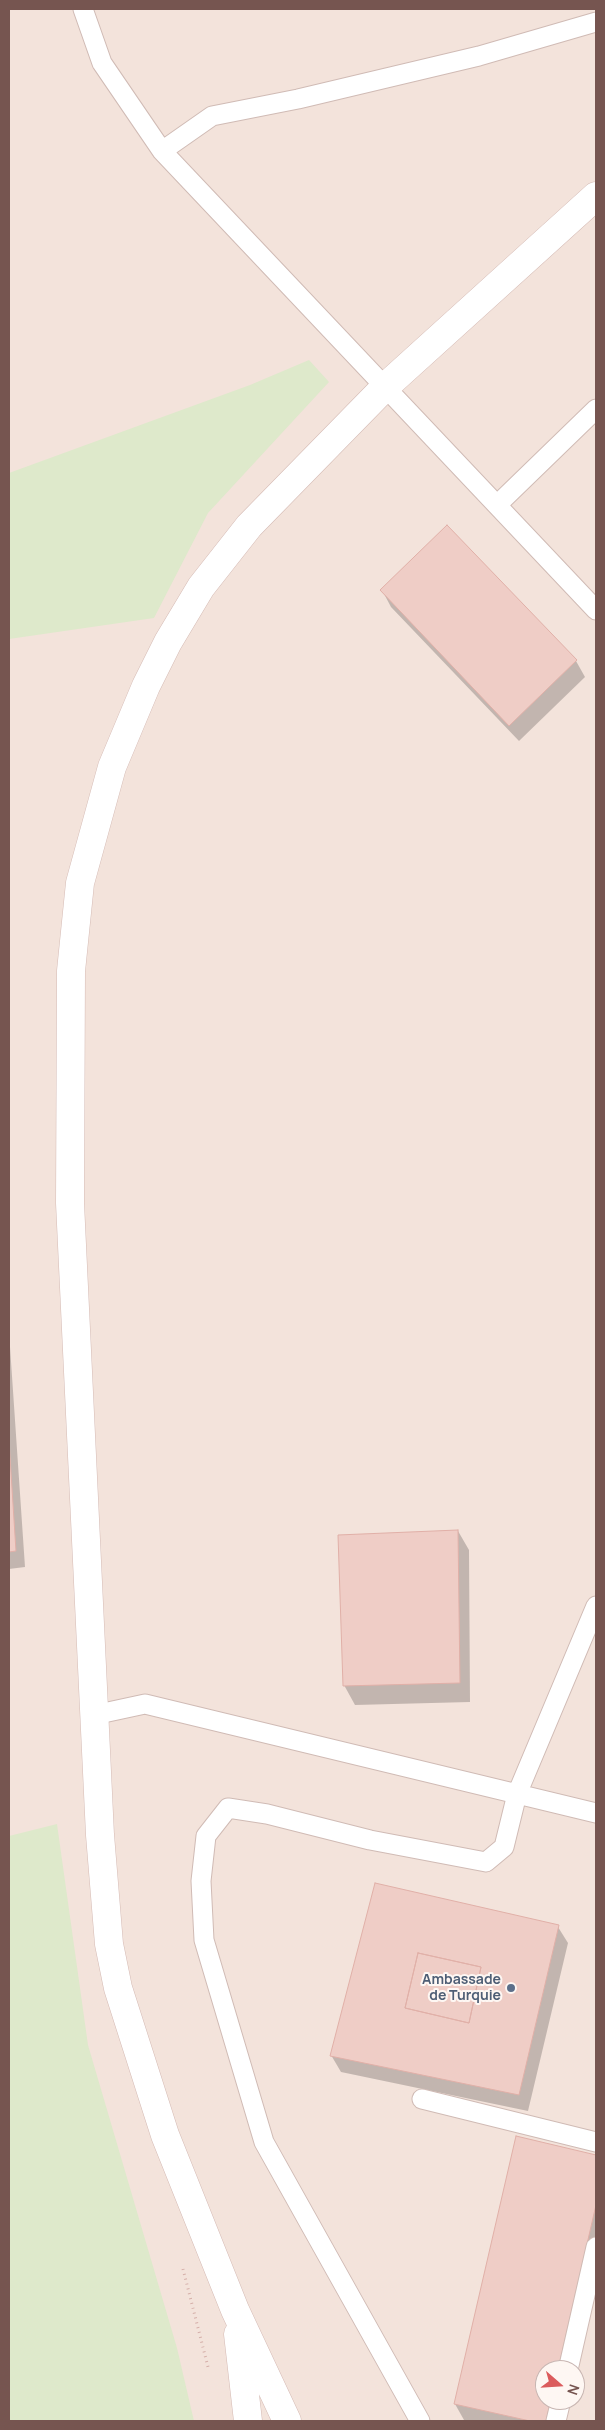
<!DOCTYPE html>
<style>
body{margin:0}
#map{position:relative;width:605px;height:2430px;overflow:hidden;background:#fcf2ed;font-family:Manrope,sans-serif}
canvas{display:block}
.frame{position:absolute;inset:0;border:10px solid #765550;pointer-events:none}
.north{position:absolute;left:535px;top:2360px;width:50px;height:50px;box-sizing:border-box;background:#fef7f3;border:1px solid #c8b6b2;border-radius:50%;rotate:109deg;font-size:14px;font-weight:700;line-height:20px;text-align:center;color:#765550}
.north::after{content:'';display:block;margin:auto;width:18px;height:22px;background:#db5c5d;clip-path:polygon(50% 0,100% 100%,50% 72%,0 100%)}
</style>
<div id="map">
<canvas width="605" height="2430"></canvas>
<div class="frame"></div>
<div class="north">N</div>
</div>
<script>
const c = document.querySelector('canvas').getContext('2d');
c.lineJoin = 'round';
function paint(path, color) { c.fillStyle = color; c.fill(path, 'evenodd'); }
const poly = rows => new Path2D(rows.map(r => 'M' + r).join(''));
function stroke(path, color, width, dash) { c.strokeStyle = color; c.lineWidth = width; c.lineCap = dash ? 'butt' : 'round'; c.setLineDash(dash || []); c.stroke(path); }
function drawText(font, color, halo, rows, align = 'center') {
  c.font = font + ' Manrope,sans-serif'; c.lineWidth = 4; c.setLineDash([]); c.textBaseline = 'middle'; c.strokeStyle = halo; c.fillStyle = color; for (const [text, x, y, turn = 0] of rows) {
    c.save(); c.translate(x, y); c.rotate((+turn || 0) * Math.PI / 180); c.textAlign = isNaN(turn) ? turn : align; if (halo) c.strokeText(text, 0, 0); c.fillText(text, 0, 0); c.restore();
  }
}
const residential = poly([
 [9,9,596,9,596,2421,9,2421],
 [545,2370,575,2370,575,2400,545,2400]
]);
const green = poly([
 [309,360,329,382,208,513,154,618,9,639,9,473,250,385],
 [57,1824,88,2045,177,2348,194,2421,9,2421,9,1836]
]);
const shadow = poly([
 [382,590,576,661,585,677,519,741,391,607],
 [9,1332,25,1567,9,1569],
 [458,1531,469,1550,470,1702,355,1705,344,1685],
 [558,1927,568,1943,528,2111,341,2072,331,2055],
 [517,2138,596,2156,596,2260,571,2370,545,2370,545,2400,564,2400,559,2421,470,2421,464,2420,455,2404]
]);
const building = poly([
 [447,525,577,660,509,726,380,590,447,525],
 [9,1441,16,1551,9,1552,9,1441],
 [458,1530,460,1683,343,1686,338,1535,458,1530],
 [375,1883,559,1925,519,2095,330,2056,375,1883],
 [418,1953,481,1967,469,2023,405,2008,418,1953],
 [418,1953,481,1967,469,2023,405,2008,418,1953],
 [516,2136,596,2155,596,2205,558,2370,545,2370,545,2400,551,2400,546,2421,530,2421,454,2404,516,2136]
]);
const path = poly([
 [183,2269,208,2367]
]);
const lane = poly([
 [83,9,102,63,162,151,596,610],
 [162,151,212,116,298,99,479,56,596,22],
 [497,505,596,409],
 [94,1715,145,1704,596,1813],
 [422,2099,596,2142],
 [568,2370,596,2247],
 [420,2421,264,2142,204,1940,201,1881,206,1836,228,1808,267,1814,370,1840,486,1862,504,1847,517,1794,596,1606],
 [556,2421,561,2400]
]);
const secondary = poly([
 [238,2334,248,2421],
 [287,2421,235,2310,165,2135,118,1988,109,1944,100,1835,70,1203,71,971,80,883,112,767,146,686,168,642,201,587,249,526,385,387,596,196]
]);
const markers = [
 [511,1988,5,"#5c6f8a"]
];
const serviceNames = [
 ["Ambassade",501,1980],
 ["de Turquie",501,1996]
];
paint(residential, '#f3e3db');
paint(green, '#dee9cb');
paint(shadow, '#0003');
paint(building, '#efcdc6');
stroke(building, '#e1b0a8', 1);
stroke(lane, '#d0bbb5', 21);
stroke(secondary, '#d5bbb5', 29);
stroke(path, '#d5afa9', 3, [1, 4]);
stroke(lane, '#fff', 19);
stroke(secondary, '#fff', 28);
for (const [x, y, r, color] of markers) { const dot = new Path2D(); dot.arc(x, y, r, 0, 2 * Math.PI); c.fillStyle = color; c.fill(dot); stroke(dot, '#fef7f3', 2); }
drawText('bold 14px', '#4e5e75', '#fef7f3', serviceNames, 'right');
</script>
